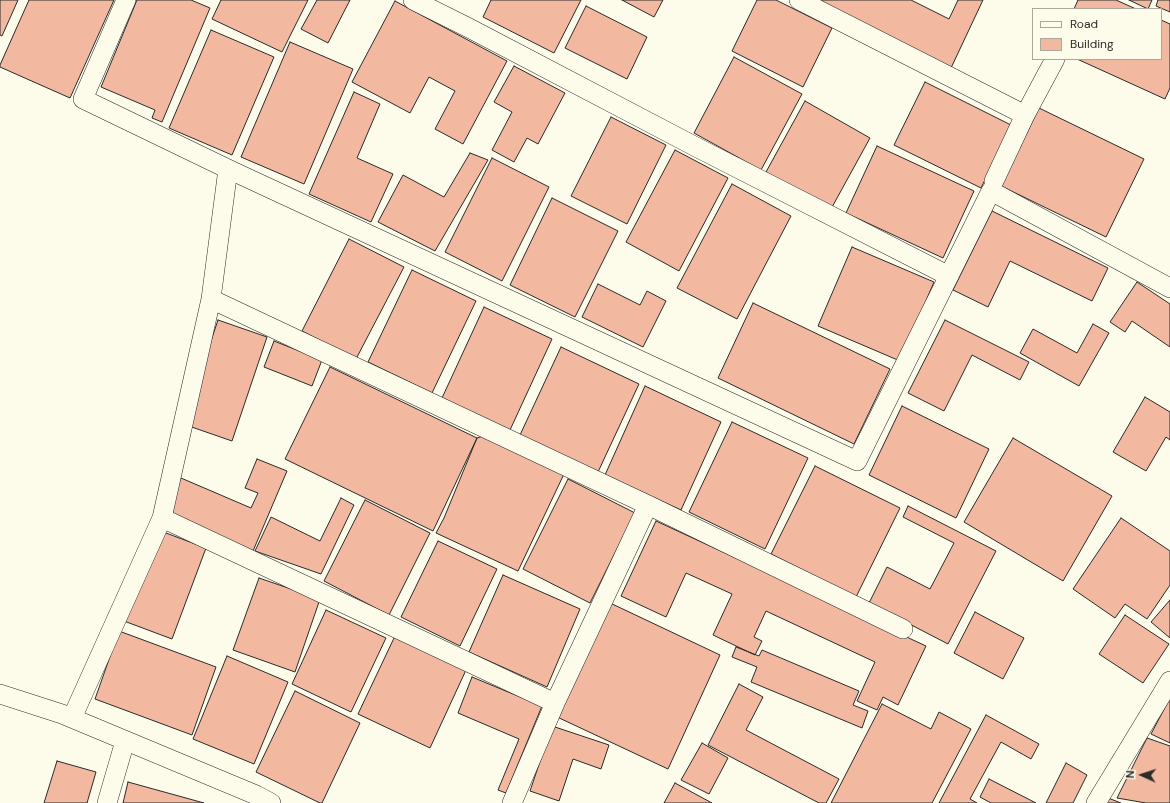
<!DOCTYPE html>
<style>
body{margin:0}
#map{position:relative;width:1170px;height:803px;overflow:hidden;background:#fdfbea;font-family:"DM Sans",sans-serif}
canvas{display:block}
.legend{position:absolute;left:1032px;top:8px;width:130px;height:52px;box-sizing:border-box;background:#fdfbea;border:1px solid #a9a89e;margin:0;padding:5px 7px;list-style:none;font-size:12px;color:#2b2b2b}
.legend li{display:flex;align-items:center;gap:8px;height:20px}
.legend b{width:20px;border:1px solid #a9a89e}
.north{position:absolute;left:1122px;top:755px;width:40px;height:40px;-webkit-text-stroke:3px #fdfbea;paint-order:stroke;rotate:273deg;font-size:11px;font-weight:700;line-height:16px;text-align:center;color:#2b2b2b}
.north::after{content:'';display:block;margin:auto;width:14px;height:18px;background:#2b2b2b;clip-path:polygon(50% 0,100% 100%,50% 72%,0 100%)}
</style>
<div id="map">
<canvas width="1170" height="803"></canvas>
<ul class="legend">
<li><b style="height:5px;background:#fdfbea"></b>Road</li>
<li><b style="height:11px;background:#f2b8a0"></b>Building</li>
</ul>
<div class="north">N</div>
</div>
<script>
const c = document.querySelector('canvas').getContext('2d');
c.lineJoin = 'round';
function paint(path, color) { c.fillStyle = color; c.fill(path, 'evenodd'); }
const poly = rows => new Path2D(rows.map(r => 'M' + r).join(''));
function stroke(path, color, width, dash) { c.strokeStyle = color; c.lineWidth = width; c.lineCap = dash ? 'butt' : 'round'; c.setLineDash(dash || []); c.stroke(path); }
const building = poly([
 [0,0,18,0,2,36,0,35,0,0],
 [29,0,114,0,70,98,0,67,0,65,29,0],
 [137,0,191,0,210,8,162,122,152,118,155,110,101,87,137,0],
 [221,0,308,0,282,52,212,19,221,0],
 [317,0,350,0,328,43,301,29,317,0],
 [491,0,581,0,554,53,483,17,491,0],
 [622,0,663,0,654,17,622,0],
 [757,0,776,0,832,28,803,87,732,51,757,0],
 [815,0,911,0,949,19,958,0,983,0,951,68,815,0],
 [1078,0,1116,0,1136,9,1074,9,1078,0],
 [1129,0,1152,0,1148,9,1129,0],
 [1158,0,1170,0,1170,12,1156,6,1158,0],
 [395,1,507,61,463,144,435,129,455,91,429,77,410,113,352,82,395,1],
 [586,6,647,37,627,79,565,48,586,6],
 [1161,20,1170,24,1170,88,1165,99,1077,59,1161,59,1161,20],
 [211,30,274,57,232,155,169,128,211,30],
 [290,42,353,69,304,184,241,157,290,42],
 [734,57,802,94,761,170,694,133,734,57],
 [514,66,565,93,538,144,527,138,514,162,492,150,512,112,494,102,514,66],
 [925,82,1011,125,981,188,894,145,925,82],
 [354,92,380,104,357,158,393,174,371,222,309,194,354,92],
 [805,101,870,138,831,209,766,172,805,101],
 [1039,108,1144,159,1106,237,1001,186,1039,108],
 [611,117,666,145,627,224,571,196,611,117],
 [877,146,974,191,943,258,846,213,877,146],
 [675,150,728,178,679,271,626,242,675,150],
 [470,153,488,160,435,251,378,222,403,175,444,197,470,153],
 [492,158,549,187,502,281,445,252,492,158],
 [732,184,791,216,737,319,677,288,732,184],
 [552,198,618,231,575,317,510,285,552,198],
 [992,211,1108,268,1092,301,1010,261,988,307,953,290,992,211],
 [349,239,404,267,356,359,302,331,349,239],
 [852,247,934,282,900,361,818,326,852,247],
 [412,270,476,301,432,393,368,362,412,270],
 [1137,282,1170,304,1170,347,1132,321,1125,332,1110,322,1137,282],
 [598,284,640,305,647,291,666,301,643,347,582,317,598,284],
 [753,303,890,369,854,444,718,378,753,303],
 [484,307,552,339,510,430,442,398,484,307],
 [218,320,267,337,232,441,183,424,218,320],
 [945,320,1029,362,1020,380,972,355,944,411,908,393,945,320],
 [1093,324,1109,333,1079,386,1020,353,1033,329,1077,353,1093,324],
 [274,341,322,360,312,386,264,367,274,341],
 [561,347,639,384,598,472,520,435,561,347],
 [330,367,477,438,433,531,285,459,330,367],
 [645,386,721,422,681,510,605,475,645,386],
 [1145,397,1170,412,1170,440,1166,437,1146,471,1113,452,1145,397],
 [902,406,989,449,956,518,869,475,902,406],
 [732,422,808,458,765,549,689,512,732,422],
 [483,436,564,474,518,571,436,533,444,518,477,438,483,436],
 [1013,438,1112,496,1063,581,964,522,1013,438],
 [257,459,287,471,253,551,166,514,181,478,251,508,258,493,245,488,257,459],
 [815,466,900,508,856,597,771,554,815,466],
 [568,479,635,513,590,603,523,569,568,479],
 [341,498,354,505,321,574,255,551,271,517,320,541,341,498],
 [365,500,430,533,389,615,324,581,365,500],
 [908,506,996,551,948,644,869,603,887,567,930,589,954,543,903,517,908,506],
 [1121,518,1170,551,1170,585,1147,619,1125,604,1115,618,1073,589,1121,518],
 [656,521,926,646,898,705,883,697,877,710,857,701,875,662,766,611,754,637,762,641,755,655,713,635,732,594,686,573,666,617,621,596,656,521],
 [158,530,206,548,172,639,124,621,158,530],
 [438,541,497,569,460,646,401,617,438,541],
 [503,575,580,609,547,687,469,652,503,575],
 [259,578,320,599,295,672,233,650,259,578],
 [1170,600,1170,638,1151,622,1170,600],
 [608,602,720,655,668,769,555,716,608,602],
 [326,610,386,638,351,712,292,684,326,610],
 [975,612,1024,638,1003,679,954,653,975,612],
 [1125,615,1169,644,1143,683,1099,654,1125,615],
 [119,631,216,667,192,735,95,699,119,631],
 [395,636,466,670,430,748,358,714,395,636],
 [736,647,759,656,762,650,859,691,853,705,868,711,862,728,751,682,757,667,732,657,736,647],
 [227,656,288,682,254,764,193,739,227,656],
 [472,677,542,706,506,793,498,790,519,739,458,713,472,677],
 [739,684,763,697,746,730,839,779,826,803,819,803,708,745,739,684],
 [295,691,360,723,322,803,320,803,256,772,295,691],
 [1170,698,1170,743,1151,734,1170,698],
 [882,704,931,729,939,712,971,729,932,803,831,803,882,704],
 [986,715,1039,744,1031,759,1001,742,970,799,977,803,939,803,986,715],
 [552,726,609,745,601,769,573,759,559,801,530,791,552,726],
 [1147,738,1170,746,1170,803,1146,803,1117,798,1147,738],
 [702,743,728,758,709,794,681,780,702,743],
 [57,761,96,772,87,803,44,803,57,761],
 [1066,763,1087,775,1073,803,1046,803,1066,763],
 [989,779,1036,803,991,803,980,797,989,779],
 [128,782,204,803,123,803,128,782],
 [675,783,712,803,664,803,675,783],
 [1108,798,1121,803,1106,803,1108,798]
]);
const minor = poly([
 [126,0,83,99,228,169],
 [413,0,469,28,698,148,949,276],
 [799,0,1025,115,994,181],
 [1025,115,1055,59],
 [162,518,555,703,512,803],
 [903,629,648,505,211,299,228,169,857,461,991,191,1170,288],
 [0,694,62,714,256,795,271,803],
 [555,703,648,505],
 [72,718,162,518,211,299],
 [107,803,125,741],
 [1096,803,1170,681]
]);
paint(building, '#f2b8a0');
stroke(building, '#2b2b2b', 1);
stroke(minor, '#2b2b2b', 20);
stroke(minor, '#fdfbea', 19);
</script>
